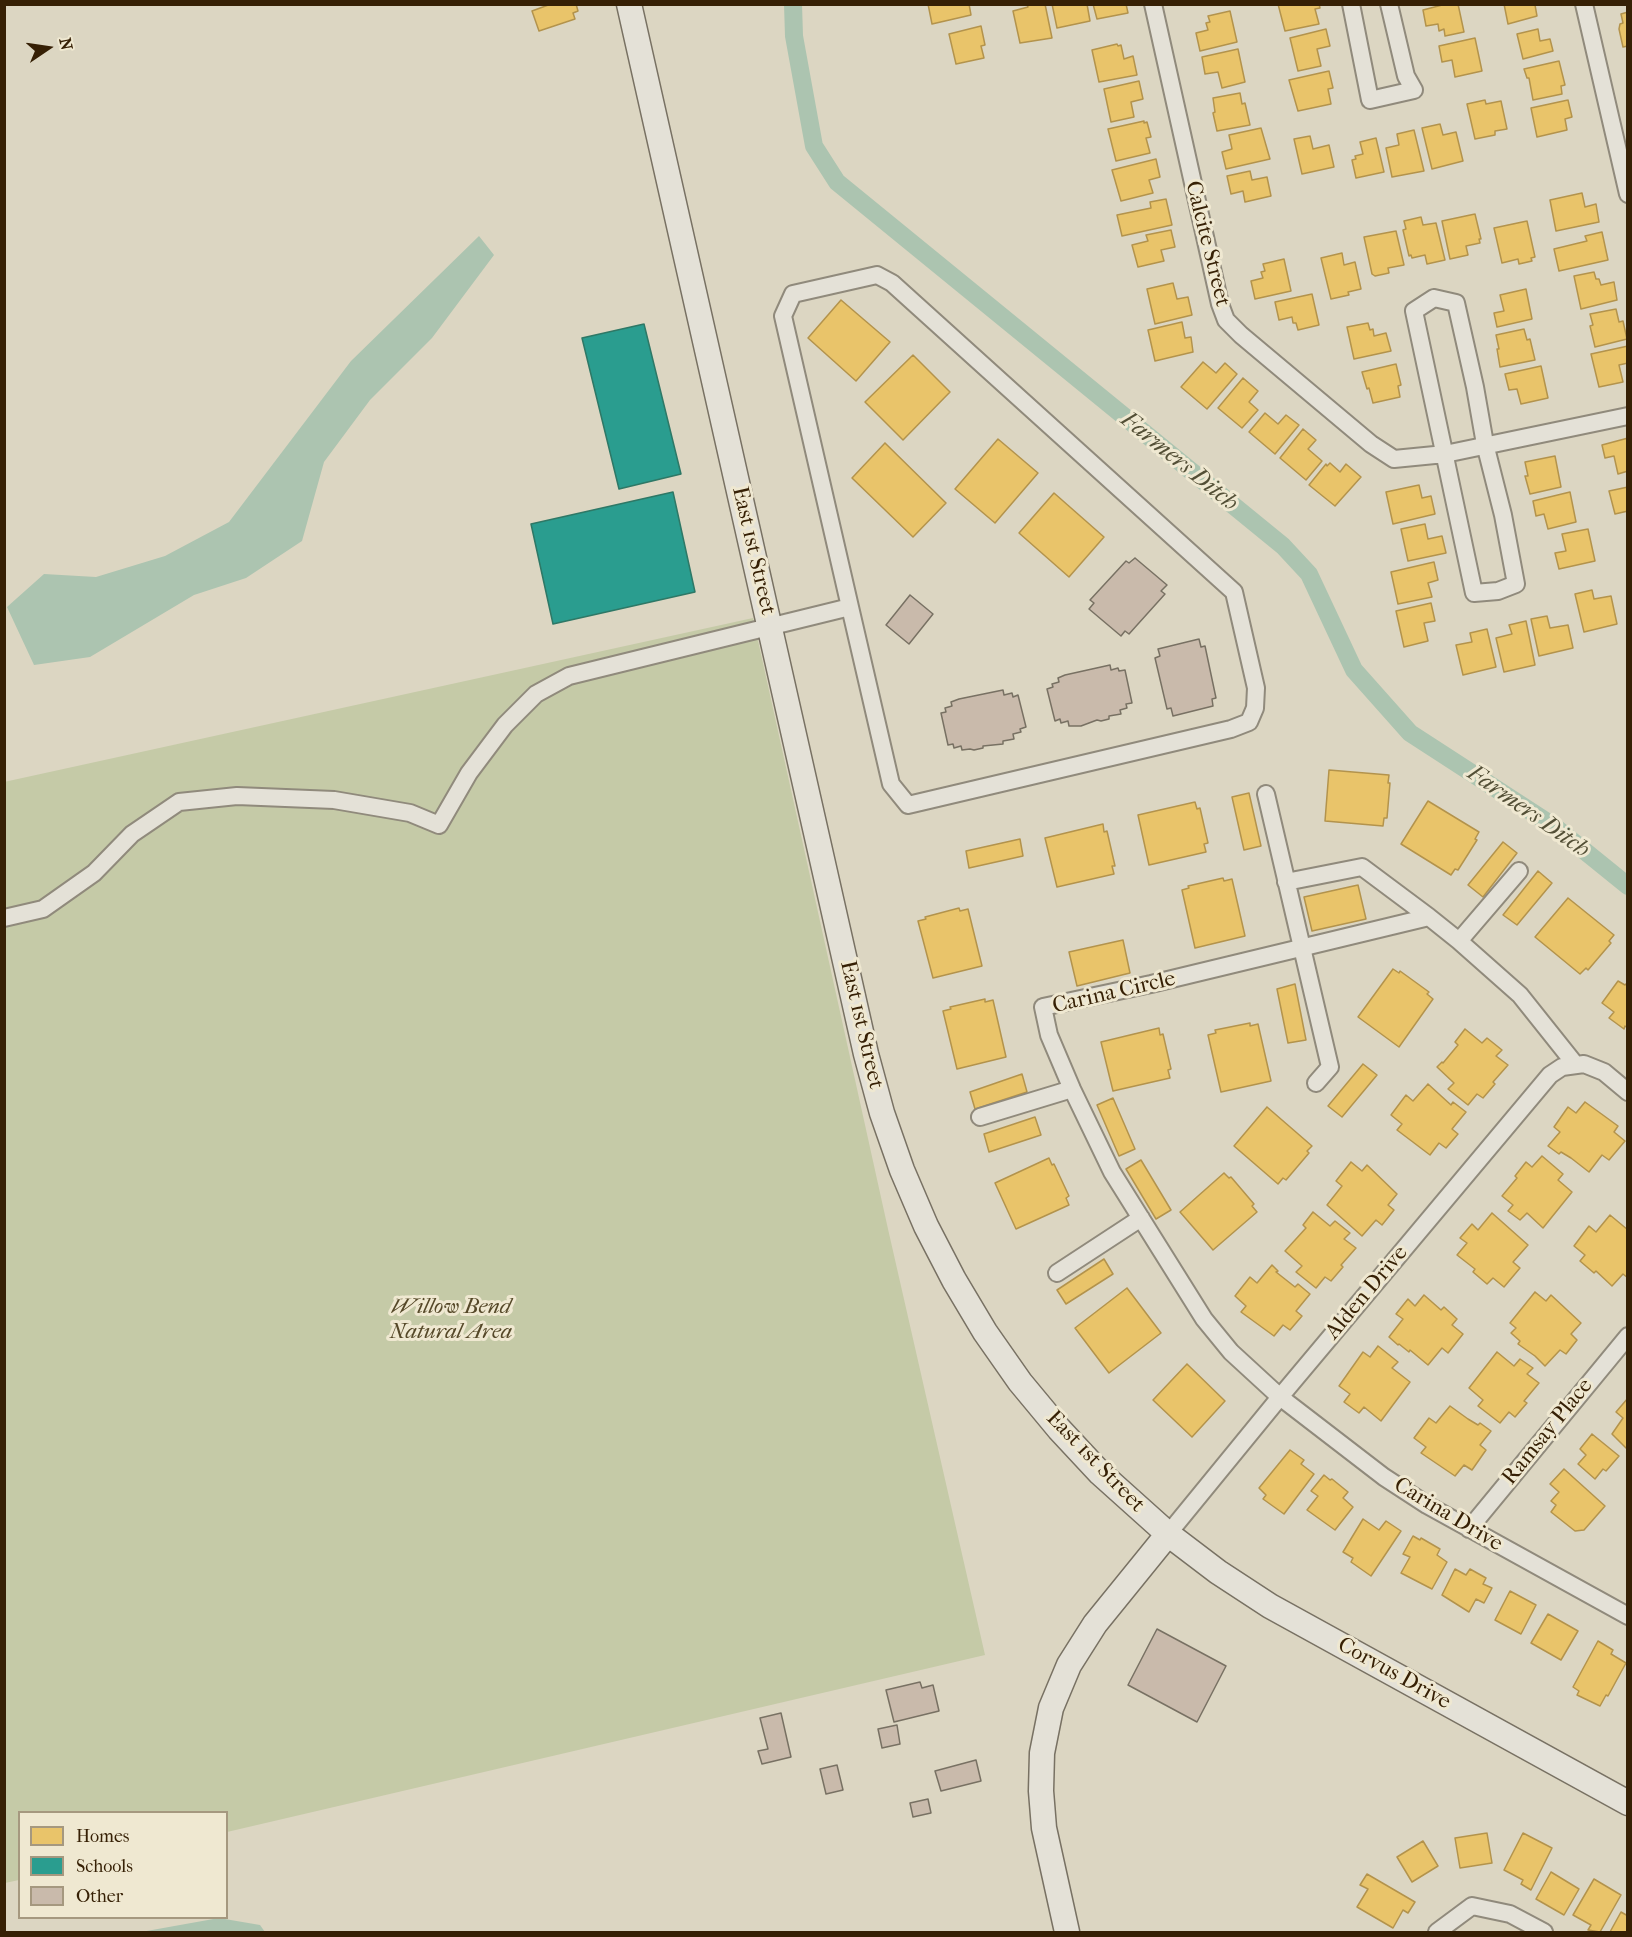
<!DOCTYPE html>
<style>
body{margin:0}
#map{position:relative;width:1632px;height:1937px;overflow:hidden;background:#dcd6c2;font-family:"IM FELL French Canon",serif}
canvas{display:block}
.frame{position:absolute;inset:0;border:6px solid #362005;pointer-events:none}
.legend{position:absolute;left:18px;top:1811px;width:210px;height:108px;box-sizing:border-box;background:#efe8d1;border:2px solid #a5987f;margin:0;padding:8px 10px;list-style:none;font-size:18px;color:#362005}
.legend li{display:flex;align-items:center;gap:12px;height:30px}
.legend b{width:30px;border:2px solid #a5987f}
.north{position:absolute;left:18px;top:18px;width:60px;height:60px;-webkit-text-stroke:4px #efe8d1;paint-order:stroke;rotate:77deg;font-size:16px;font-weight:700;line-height:24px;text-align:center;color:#362005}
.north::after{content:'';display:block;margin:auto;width:21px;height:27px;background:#362005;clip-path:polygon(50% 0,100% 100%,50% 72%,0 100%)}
</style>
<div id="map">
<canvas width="1632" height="1937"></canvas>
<div class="frame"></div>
<ul class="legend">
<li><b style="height:16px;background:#e9c46a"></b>Homes</li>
<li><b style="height:16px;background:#2a9d8f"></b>Schools</li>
<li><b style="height:16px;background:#c9baab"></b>Other</li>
</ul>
<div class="north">N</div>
</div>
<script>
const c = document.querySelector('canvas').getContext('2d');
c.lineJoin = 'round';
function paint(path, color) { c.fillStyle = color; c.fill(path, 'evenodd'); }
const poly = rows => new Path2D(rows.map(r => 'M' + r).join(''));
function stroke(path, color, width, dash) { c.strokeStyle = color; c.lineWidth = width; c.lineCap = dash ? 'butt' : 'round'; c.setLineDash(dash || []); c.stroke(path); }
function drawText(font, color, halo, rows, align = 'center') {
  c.font = font + ' "IM FELL French Canon",serif'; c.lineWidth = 6; c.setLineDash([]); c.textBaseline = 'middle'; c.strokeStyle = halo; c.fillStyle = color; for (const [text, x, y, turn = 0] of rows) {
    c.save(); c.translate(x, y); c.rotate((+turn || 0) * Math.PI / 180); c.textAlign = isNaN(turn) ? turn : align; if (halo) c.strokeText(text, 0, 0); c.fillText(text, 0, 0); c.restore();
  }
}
const green = poly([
 [753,618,888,1229,985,1655,227,1832,226,1812,20,1812,19,1880,5,1883,4,782]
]);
const water = poly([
 [479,236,494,255,432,338,370,400,324,462,302,541,246,578,194,595,90,657,34,665,7,607,44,574,96,577,165,556,229,522,351,361],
 [219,1918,260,1925,265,1932,141,1932]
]);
const homes = poly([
 [551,4,576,4,578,11,573,13,575,19,539,31,532,11,551,4],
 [928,4,969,4,971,15,932,24,928,4],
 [1027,4,1045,4,1052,38,1020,43,1013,11,1028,7,1027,4],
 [1052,4,1087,4,1090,21,1057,28,1052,4],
 [1093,4,1126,4,1128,13,1097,19,1093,4],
 [1278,4,1319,4,1320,8,1315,9,1319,24,1285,31,1278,4],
 [1446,4,1458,4,1464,32,1445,36,1444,29,1439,31,1438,24,1426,26,1423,10,1446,4],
 [1504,4,1538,4,1535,5,1537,16,1508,24,1504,4],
 [1230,11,1237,42,1200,51,1196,33,1208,30,1206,23,1210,22,1208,16,1230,11],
 [1628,12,1628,46,1623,47,1619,29,1620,24,1623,23,1621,14,1628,12],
 [981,26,985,45,981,46,984,58,956,64,949,34,981,26],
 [1326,29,1330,46,1317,49,1321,66,1298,71,1290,38,1326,29],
 [1538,29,1540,41,1550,39,1553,51,1523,59,1517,34,1538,29],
 [1475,38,1482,71,1455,77,1452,60,1442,62,1439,46,1475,38],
 [1117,44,1118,46,1121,45,1124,59,1133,56,1137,75,1099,82,1092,50,1117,44],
 [1238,49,1245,82,1222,88,1218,72,1205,74,1202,57,1238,49],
 [1559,61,1565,85,1561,86,1562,94,1533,100,1529,78,1527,78,1524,69,1559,61],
 [1329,71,1333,88,1328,89,1331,104,1298,111,1289,80,1329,71],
 [1139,81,1143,99,1131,102,1134,117,1111,122,1104,89,1139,81],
 [1240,93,1242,104,1245,103,1250,125,1217,131,1213,113,1215,112,1213,98,1240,93],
 [1485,100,1486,104,1501,101,1507,129,1495,131,1495,135,1475,139,1467,104,1485,100],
 [1568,100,1572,117,1565,119,1567,130,1537,137,1531,108,1568,100],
 [1144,121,1144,123,1147,122,1151,137,1146,138,1150,153,1116,161,1108,129,1144,121],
 [1440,124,1443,135,1456,132,1463,161,1432,169,1422,128,1440,124],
 [1261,128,1270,159,1226,169,1222,152,1232,149,1229,135,1261,128],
 [1414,130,1424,171,1392,177,1386,148,1399,145,1397,134,1414,130],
 [1310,136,1313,149,1329,145,1334,167,1302,174,1294,139,1310,136],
 [1376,138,1384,172,1356,178,1352,160,1356,159,1355,156,1363,154,1360,142,1376,138],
 [1156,159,1160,177,1149,180,1153,193,1121,201,1112,170,1156,159],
 [1250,171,1252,180,1267,177,1271,196,1245,202,1243,191,1231,194,1227,176,1250,171],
 [1582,193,1585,207,1596,204,1599,222,1556,231,1550,200,1582,193],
 [1166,199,1172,225,1122,236,1117,215,1151,208,1150,202,1166,199],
 [1475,214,1481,239,1479,239,1480,243,1466,246,1468,255,1450,259,1442,221,1475,214],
 [1421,217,1423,225,1436,223,1445,260,1427,264,1425,255,1412,258,1411,255,1409,256,1403,230,1406,229,1404,221,1421,217],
 [1527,221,1535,257,1531,258,1532,261,1519,264,1518,259,1502,263,1494,228,1527,221],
 [1171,230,1175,247,1161,250,1164,261,1138,267,1132,245,1148,241,1146,235,1171,230],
 [1396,231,1404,265,1388,268,1389,273,1375,276,1372,274,1364,237,1396,231],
 [1602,232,1608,260,1559,271,1554,249,1587,241,1585,236,1602,232],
 [1342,253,1344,265,1355,262,1361,289,1348,292,1349,295,1331,299,1321,258,1342,253],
 [1284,259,1291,291,1255,299,1251,281,1263,278,1261,272,1265,271,1263,264,1284,259],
 [1594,272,1596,279,1599,279,1601,285,1614,282,1617,300,1581,309,1574,276,1594,272],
 [1173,283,1177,299,1188,297,1192,315,1155,324,1147,289,1173,283],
 [1526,289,1532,319,1497,327,1494,313,1504,311,1500,295,1526,289],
 [1312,294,1319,325,1298,330,1296,323,1293,323,1292,317,1279,320,1275,302,1312,294],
 [841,300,890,342,856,381,808,338,841,300],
 [1616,309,1619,322,1623,321,1627,339,1595,347,1590,326,1593,325,1590,314,1616,309],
 [1182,322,1185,338,1191,337,1193,352,1155,361,1148,330,1182,322],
 [1368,323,1370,330,1373,329,1374,336,1386,333,1391,351,1354,359,1347,327,1368,323],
 [1524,329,1527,340,1530,339,1535,360,1500,367,1497,349,1499,349,1496,335,1524,329],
 [1628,346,1628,363,1619,365,1623,382,1599,387,1591,354,1628,346],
 [913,355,950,392,903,440,865,402,913,355],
 [1203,362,1216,373,1225,363,1237,374,1207,409,1181,387,1203,362],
 [1396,364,1401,385,1398,386,1400,397,1373,403,1369,388,1367,389,1362,372,1396,364],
 [1541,366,1548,398,1521,404,1517,389,1509,390,1505,374,1541,366],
 [1243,378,1258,391,1249,402,1258,410,1242,428,1218,408,1243,378],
 [1265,413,1278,424,1286,415,1299,425,1275,454,1249,432,1265,413],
 [1303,429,1316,440,1308,449,1322,461,1306,480,1280,458,1303,429],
 [1628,438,1628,471,1618,474,1614,456,1605,458,1602,445,1628,438],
 [998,439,1038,473,995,523,955,489,998,439],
 [885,443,946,503,913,537,852,478,885,443],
 [1555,456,1561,487,1530,494,1525,476,1528,476,1525,462,1555,456],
 [1330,463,1340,472,1346,464,1361,477,1335,506,1309,485,1326,464,1327,466,1330,463],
 [1419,485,1422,498,1431,496,1435,514,1393,524,1386,492,1419,485],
 [1628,487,1628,511,1615,514,1609,491,1628,487],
 [1570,492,1576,522,1548,529,1544,514,1536,516,1533,501,1570,492],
 [1054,493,1104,537,1069,577,1019,533,1054,493],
 [1425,524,1428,539,1442,536,1446,553,1408,561,1401,529,1425,524],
 [1588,529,1595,561,1559,569,1555,553,1566,551,1562,534,1588,529],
 [1434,562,1438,580,1428,583,1432,597,1398,604,1391,572,1434,562],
 [1592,590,1594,599,1611,596,1617,624,1584,632,1575,594,1592,590],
 [1431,603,1435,621,1424,623,1428,641,1404,647,1396,611,1431,603],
 [1547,616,1550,628,1568,625,1573,648,1539,656,1531,619,1547,616],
 [1526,621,1535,665,1504,672,1496,638,1512,634,1509,625,1526,621],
 [1487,629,1496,667,1463,675,1456,645,1472,642,1470,633,1487,629],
 [1329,770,1389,775,1388,783,1390,783,1387,818,1384,818,1383,826,1325,821,1329,770],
 [1249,793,1261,846,1244,850,1232,797,1249,793],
 [1428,801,1479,832,1475,839,1477,840,1458,870,1455,869,1451,875,1401,844,1428,801],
 [1195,802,1197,809,1200,808,1208,843,1204,844,1206,852,1149,865,1138,815,1195,802],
 [1103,824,1104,832,1107,831,1115,866,1112,866,1114,874,1057,887,1045,838,1103,824],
 [1020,839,1023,856,969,868,966,851,1020,839],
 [1503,842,1517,853,1483,897,1468,885,1503,842],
 [1538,871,1552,883,1517,925,1503,915,1538,871],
 [1223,878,1224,881,1232,879,1245,936,1195,948,1182,890,1189,888,1188,886,1223,878],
 [1358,885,1366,919,1312,931,1304,897,1358,885],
 [1568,898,1614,935,1609,941,1611,943,1588,970,1586,968,1580,974,1535,937,1568,898],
 [959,908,960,911,968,909,982,966,933,978,918,921,926,919,925,917,959,908],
 [1123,940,1130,973,1077,986,1069,952,1123,940],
 [1393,969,1399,973,1400,971,1429,992,1427,994,1433,999,1399,1047,1358,1017,1393,969],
 [1618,981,1625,985,1628,982,1628,1028,1625,1026,1624,1029,1609,1018,1614,1012,1602,1003,1618,981],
 [1295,984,1306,1040,1288,1043,1277,989,1295,984],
 [985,999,985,1002,993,1000,1006,1057,957,1069,943,1011,951,1009,950,1007,985,999],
 [1250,1023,1250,1026,1258,1024,1271,1081,1221,1092,1208,1035,1216,1033,1215,1030,1250,1023],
 [1159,1028,1160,1035,1163,1034,1171,1069,1168,1070,1170,1078,1113,1091,1101,1042,1159,1028],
 [1465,1029,1482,1043,1487,1038,1502,1050,1496,1056,1508,1065,1493,1082,1495,1084,1483,1098,1477,1094,1468,1105,1448,1089,1454,1083,1437,1067,1442,1062,1443,1063,1458,1045,1455,1042,1465,1029],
 [1363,1064,1377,1075,1342,1117,1328,1106,1363,1064],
 [1022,1074,1027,1092,975,1109,970,1092,1022,1074],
 [1428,1084,1451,1105,1453,1102,1466,1112,1452,1129,1458,1134,1446,1148,1439,1143,1430,1155,1397,1130,1402,1124,1391,1115,1406,1095,1413,1101,1428,1084],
 [1113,1098,1135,1149,1119,1156,1097,1105,1113,1098],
 [1585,1102,1618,1126,1614,1132,1625,1141,1609,1160,1602,1155,1589,1172,1571,1158,1561,1152,1559,1154,1548,1146,1560,1132,1554,1127,1568,1107,1576,1113,1585,1102],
 [1267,1107,1312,1146,1307,1151,1309,1153,1286,1180,1283,1178,1278,1184,1234,1146,1267,1107],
 [1035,1117,1041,1135,989,1152,984,1134,1035,1117],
 [1542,1156,1563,1174,1558,1180,1572,1192,1543,1228,1527,1213,1520,1220,1508,1211,1513,1205,1502,1196,1517,1178,1515,1176,1526,1162,1532,1167,1542,1156],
 [1049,1158,1052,1165,1054,1164,1069,1196,1066,1198,1069,1205,1016,1229,995,1183,1049,1158],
 [1141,1160,1171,1210,1156,1219,1126,1169,1141,1160],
 [1351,1162,1362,1171,1367,1165,1397,1194,1388,1205,1394,1210,1382,1225,1376,1220,1362,1236,1327,1205,1342,1186,1336,1181,1351,1162],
 [1224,1173,1229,1178,1231,1177,1254,1204,1252,1206,1257,1212,1213,1250,1180,1212,1224,1173],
 [1313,1212,1330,1226,1335,1221,1350,1233,1344,1239,1356,1248,1341,1265,1343,1267,1331,1281,1325,1277,1316,1288,1296,1272,1302,1266,1285,1251,1306,1228,1303,1225,1313,1212],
 [1492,1213,1528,1245,1513,1262,1520,1268,1504,1287,1493,1278,1487,1284,1473,1272,1475,1269,1457,1255,1467,1243,1460,1238,1472,1224,1478,1230,1492,1213],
 [1610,1215,1628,1230,1628,1278,1623,1274,1612,1286,1596,1271,1594,1273,1580,1261,1585,1255,1574,1246,1589,1226,1596,1232,1610,1215],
 [1104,1259,1113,1274,1066,1304,1057,1290,1104,1259],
 [1272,1265,1278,1271,1276,1272,1295,1287,1298,1284,1310,1294,1296,1311,1302,1316,1290,1330,1283,1325,1274,1336,1241,1312,1246,1306,1235,1296,1250,1277,1257,1283,1272,1265],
 [1127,1288,1161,1333,1109,1373,1075,1328,1127,1288],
 [1535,1292,1546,1301,1551,1295,1581,1323,1571,1334,1577,1340,1566,1354,1560,1350,1545,1366,1535,1356,1518,1344,1520,1341,1511,1333,1516,1328,1510,1323,1535,1292],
 [1424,1295,1441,1310,1444,1307,1457,1319,1452,1325,1463,1334,1448,1353,1442,1348,1428,1365,1410,1350,1409,1352,1399,1344,1398,1345,1389,1337,1403,1319,1396,1314,1408,1299,1415,1306,1424,1295],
 [1378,1346,1398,1362,1392,1368,1410,1382,1381,1421,1364,1407,1359,1413,1344,1402,1350,1394,1339,1386,1363,1352,1370,1357,1378,1346],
 [1497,1352,1514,1366,1520,1359,1533,1368,1527,1374,1539,1383,1524,1401,1527,1403,1515,1417,1509,1412,1500,1423,1478,1406,1483,1400,1469,1388,1497,1352],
 [1187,1364,1225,1401,1192,1437,1153,1400,1187,1364],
 [1628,1398,1628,1447,1626,1448,1612,1434,1623,1418,1616,1412,1628,1398],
 [1450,1406,1468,1419,1478,1425,1480,1423,1491,1431,1480,1445,1486,1450,1472,1470,1464,1465,1455,1476,1421,1453,1426,1447,1414,1438,1429,1418,1436,1423,1450,1406],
 [1592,1434,1619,1456,1606,1471,1603,1469,1595,1479,1578,1464,1586,1455,1580,1449,1592,1434],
 [1290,1450,1304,1460,1301,1464,1314,1474,1284,1514,1263,1499,1266,1495,1259,1488,1290,1450],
 [1564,1469,1605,1506,1584,1530,1575,1531,1551,1512,1556,1505,1551,1501,1559,1492,1550,1484,1564,1469],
 [1324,1475,1330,1480,1332,1479,1348,1492,1343,1498,1353,1507,1335,1530,1307,1510,1318,1496,1311,1491,1324,1475],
 [1363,1519,1379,1530,1386,1521,1401,1531,1371,1576,1351,1562,1353,1558,1343,1552,1363,1519],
 [1413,1536,1420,1540,1421,1538,1440,1549,1437,1555,1447,1562,1432,1589,1401,1573,1410,1557,1403,1554,1413,1536],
 [1455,1569,1466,1575,1470,1569,1486,1578,1483,1584,1492,1588,1484,1603,1476,1599,1469,1612,1442,1595,1455,1569],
 [1510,1591,1536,1605,1521,1634,1495,1620,1510,1591],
 [1548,1614,1578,1631,1561,1660,1531,1643,1548,1614],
 [1598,1641,1613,1650,1611,1654,1626,1663,1608,1696,1606,1695,1600,1706,1577,1695,1579,1691,1573,1687,1598,1641],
 [1487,1833,1492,1863,1460,1868,1455,1838,1487,1833],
 [1523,1833,1552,1848,1531,1890,1521,1884,1523,1880,1504,1870,1523,1833],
 [1423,1841,1438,1866,1412,1882,1397,1857,1423,1841],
 [1551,1872,1579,1889,1564,1915,1536,1899,1551,1872],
 [1367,1874,1415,1902,1408,1913,1403,1910,1393,1928,1357,1907,1368,1889,1360,1885,1367,1874],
 [1594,1879,1621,1895,1600,1932,1588,1930,1591,1925,1573,1915,1594,1879],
 [1621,1912,1628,1916,1628,1932,1610,1932,1621,1912]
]);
const schools = poly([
 [644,324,681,474,619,489,582,338,644,324],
 [673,492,695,592,553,624,531,524,673,492]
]);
const canal = poly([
 [793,4,794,36,814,146,837,182,1283,546,1309,574,1354,670,1410,733,1555,827,1628,886]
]);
const building = poly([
 [1135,558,1167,585,1161,591,1165,594,1129,634,1125,631,1121,636,1089,609,1094,603,1090,600,1126,561,1129,563,1135,558],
 [910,595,933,614,909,644,886,625,910,595],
 [1199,639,1201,647,1205,646,1216,698,1212,699,1213,706,1173,716,1171,708,1167,709,1155,658,1160,656,1158,649,1199,639],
 [1110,665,1111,670,1118,668,1119,671,1125,670,1132,703,1126,704,1127,708,1120,710,1121,714,1109,716,1109,719,1101,721,1097,720,1081,726,1069,726,1068,721,1061,723,1060,719,1055,721,1047,689,1053,687,1052,684,1059,682,1058,678,1065,675,1110,665],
 [1003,690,1004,695,1012,693,1013,697,1018,695,1026,727,1020,729,1021,732,1013,734,1014,739,1003,741,1003,744,983,746,983,748,974,750,970,749,962,750,961,746,954,748,953,744,948,745,941,713,946,712,945,708,952,706,951,702,959,699,1003,690],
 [1157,1629,1226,1666,1197,1722,1128,1685,1157,1629],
 [920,1682,922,1688,933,1685,939,1711,894,1722,886,1690,920,1682],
 [781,1713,791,1757,762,1764,758,1751,768,1749,760,1718,781,1713],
 [897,1725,900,1744,882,1748,878,1729,897,1725],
 [976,1760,981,1781,941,1791,935,1771,976,1760],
 [837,1765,843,1790,826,1794,820,1769,837,1765],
 [928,1799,931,1813,913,1817,910,1803,928,1799]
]);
const street = poly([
 [1153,4,1220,304,1226,320,1241,335,1371,444,1394,459,1445,454,1628,416],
 [1351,4,1370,100,1414,90,1406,76,1389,4],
 [1584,4,1628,194],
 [1434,298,1456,303,1475,387,1485,444,1503,515,1516,584,1498,591,1474,593,1414,311,1434,298],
 [1266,794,1330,1067,1316,1083],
 [1286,882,1362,867,1429,917],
 [4,918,43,909,94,873,132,834,179,802,237,796,334,800,410,813,439,825,469,773,505,725,536,694,569,676,850,607,891,784,908,805,1231,729,1249,722,1255,708,1256,688,1234,592,892,283,877,275,793,294,783,316,850,607],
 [1459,941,1519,871],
 [1575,1064,1520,995,1459,941,1429,917,1151,984,1043,1007,1049,1035,1072,1089,1112,1172,1204,1319,1231,1352,1280,1397,1384,1477,1427,1505,1628,1616],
 [980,1117,1072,1089],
 [1057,1273,1141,1218],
 [1469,1529,1628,1336],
 [1168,1534,1280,1397,1550,1075,1562,1067,1584,1064,1604,1072,1628,1092],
 [1437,1932,1472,1906,1510,1914,1544,1932]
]);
const secondary = poly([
 [629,4,866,1054,882,1113,902,1170,926,1226,954,1280,985,1332,1020,1382,1059,1429,1100,1473,1168,1534,1218,1572,1270,1606,1628,1803],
 [1067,1932,1044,1828,1041,1791,1042,1753,1051,1708,1069,1665,1095,1624,1168,1534]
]);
const streetNames = [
 ["Calcite Street",1207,244,76],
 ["East 1st Street",753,551,77],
 ["Carina Circle",1114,993,-13],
 ["East 1st Street",861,1025,77],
 ["Alden Drive",1367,1293,-50],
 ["Ramsay Place",1548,1432,-51],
 ["East 1st Street",1095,1462,46],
 ["Carina Drive",1448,1515,31],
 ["Corvus Drive",1394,1674,29]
];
const parkNames = [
 ["Willow Bend",451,1308],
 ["Natural Area",451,1333]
];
const waterNames = [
 ["Farmers Ditch",1179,462,39],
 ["Farmers Ditch",1528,812,35]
];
paint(green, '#c5caa7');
paint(water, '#acc4b0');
paint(homes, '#e9c46a');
stroke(homes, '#b3934c', 1.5);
paint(schools, '#2a9d8f');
stroke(schools, '#2e7866', 1.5);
stroke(canal, '#acc4b0', 18);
paint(building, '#c9baab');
stroke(building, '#787163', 1.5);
stroke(street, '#908a7c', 20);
stroke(secondary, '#787163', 27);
stroke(street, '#e4e1d7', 16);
stroke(secondary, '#e4e1d7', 24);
drawText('22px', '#362005', '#efe8d1', streetNames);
drawText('italic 22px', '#554828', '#efe8d1', parkNames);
drawText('italic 24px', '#534f36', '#efe8d1', waterNames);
</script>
